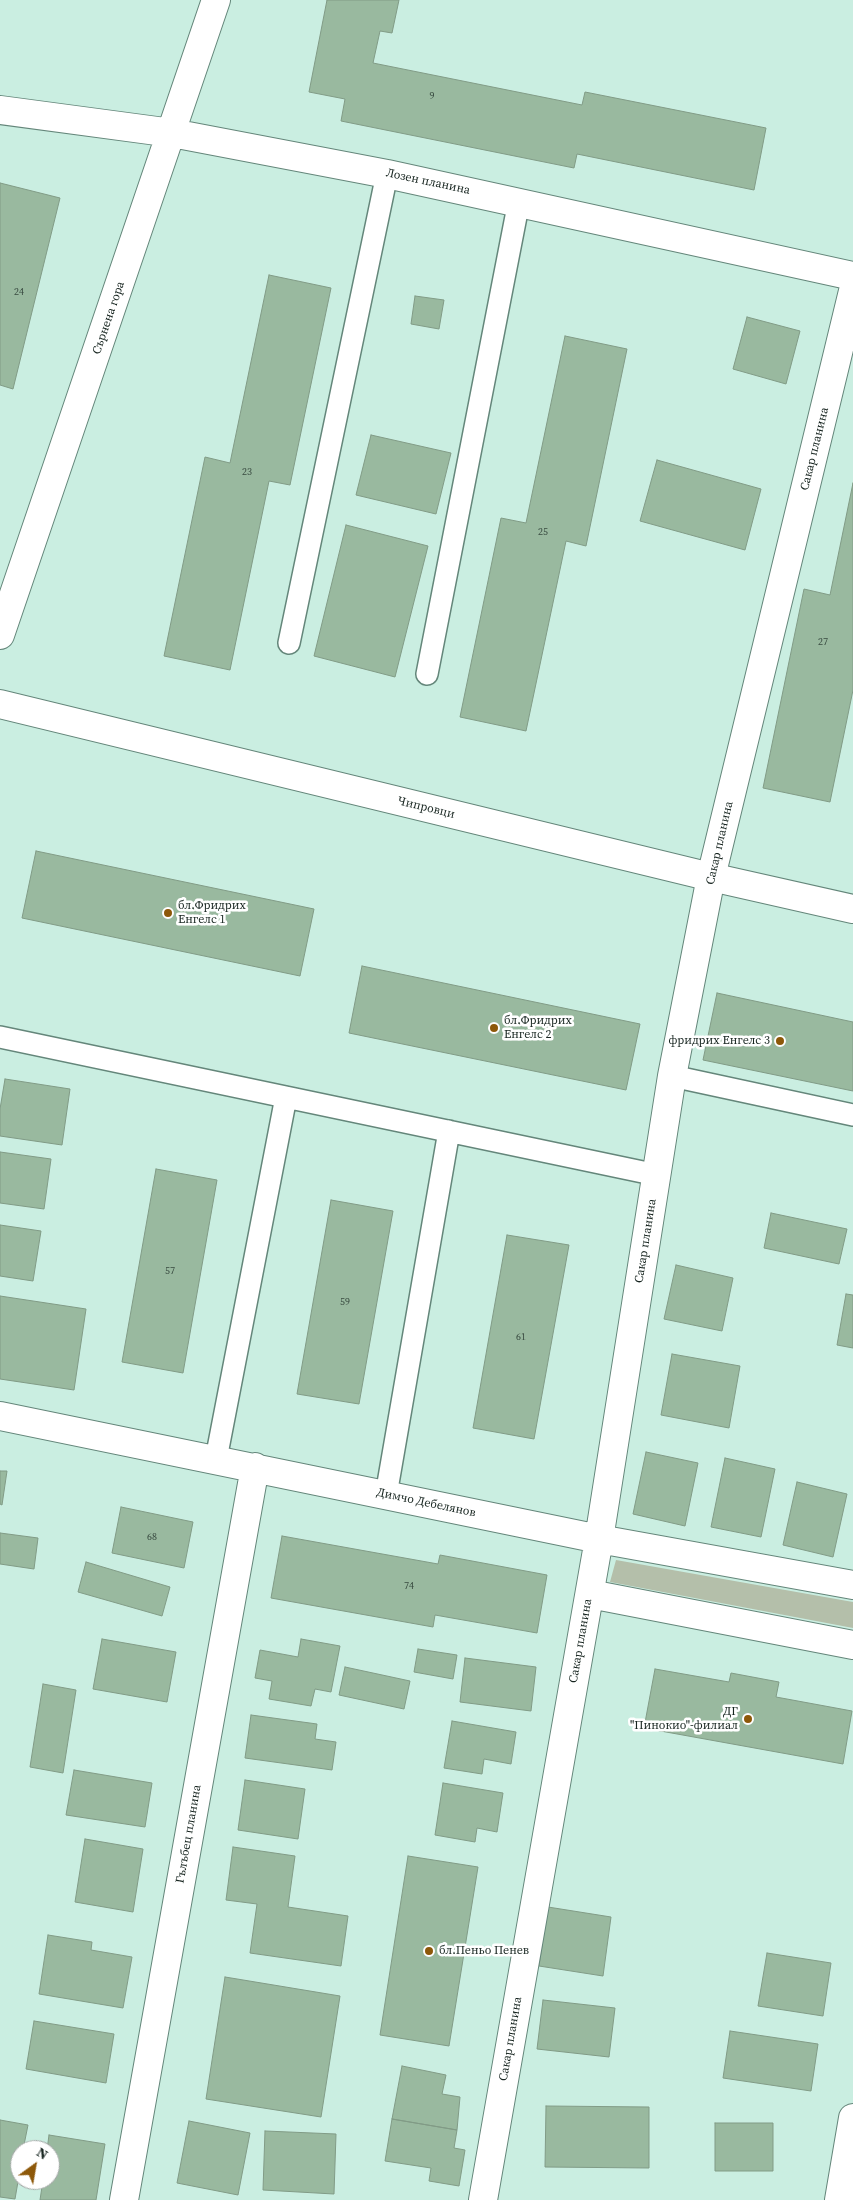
<!DOCTYPE html>
<meta charset="utf-8">
<style>
body{margin:0}
#map{position:relative;width:853px;height:2200px;overflow:hidden;background:#caeee1;font-family:"Source Serif 4",serif}
canvas{display:block}
.north{position:absolute;left:10px;top:2140px;width:50px;height:50px;box-sizing:border-box;background:#fff;border:1px solid #a2a7a5;border-radius:50%;rotate:32deg;font-size:14px;font-weight:700;line-height:20px;text-align:center;color:#16241f}
.north::after{content:'';display:block;margin:auto;width:18px;height:22px;background:#8d5809;clip-path:polygon(50% 0,100% 100%,50% 72%,0 100%)}
</style>
<div id="map">
<canvas width="853" height="2200"></canvas>
<div class="north">N</div>
</div>
<script>
const c = document.querySelector('canvas').getContext('2d');
c.lineJoin = 'round';
function paint(path, color) { c.fillStyle = color; c.fill(path, 'evenodd'); }
const poly = rows => new Path2D(rows.map(r => 'M' + r).join(''));
function stroke(path, color, width, dash) { c.strokeStyle = color; c.lineWidth = width; c.lineCap = dash ? 'butt' : 'round'; c.setLineDash(dash || []); c.stroke(path); }
function drawText(font, color, halo, rows, align = 'center') {
  c.font = font + ' "Source Serif 4",serif'; c.lineWidth = 5; c.setLineDash([]); c.textBaseline = 'middle'; c.strokeStyle = halo; c.fillStyle = color; for (const [text, x, y, turn = 0] of rows) {
    c.save(); c.translate(x, y); c.rotate((+turn || 0) * Math.PI / 180); c.textAlign = isNaN(turn) ? turn : align; if (halo) c.strokeText(text, 0, 0); c.fillText(text, 0, 0); c.restore();
  }
}
const green = poly([
 [616,1560,853,1602,853,1628,610,1582]
]);
const building = poly([
 [327,0,399,0,392,33,380,31,373,63,582,105,585,92,766,128,754,190,577,154,574,168,341,121,345,99,309,92,327,0],
 [0,183,60,198,13,389,0,385,0,183],
 [269,275,331,288,290,485,269,481,230,670,164,656,205,457,230,463,269,275],
 [415,296,444,300,439,329,411,324,415,296],
 [747,317,800,331,786,384,733,369,747,317],
 [565,336,627,349,586,546,566,541,526,731,460,717,501,518,526,523,565,336],
 [371,435,451,453,436,514,356,495,371,435],
 [657,460,761,489,745,550,640,521,657,460],
 [853,483,853,690,830,802,763,788,804,589,830,595,853,483],
 [346,525,428,546,395,677,314,656,346,525],
 [36,851,314,909,300,976,22,918,36,851],
 [362,966,640,1024,626,1090,349,1033,362,966],
 [717,993,853,1022,853,1091,703,1060,717,993],
 [5,1079,70,1089,62,1145,0,1136,0,1109,5,1079],
 [0,1152,51,1159,44,1209,0,1203,0,1152],
 [156,1169,217,1180,183,1373,122,1362,156,1169],
 [331,1200,393,1211,359,1404,297,1394,331,1200],
 [771,1213,847,1229,839,1264,764,1248,771,1213],
 [0,1225,41,1231,33,1281,0,1276,0,1225],
 [507,1235,569,1245,534,1439,473,1428,507,1235],
 [676,1265,733,1278,722,1331,664,1319,676,1265],
 [846,1294,853,1295,853,1348,837,1345,846,1294],
 [0,1296,86,1309,74,1390,0,1379,0,1296],
 [672,1354,740,1366,729,1428,661,1415,672,1354],
 [646,1452,698,1463,685,1526,633,1514,646,1452],
 [725,1458,775,1469,761,1537,711,1527,725,1458],
 [0,1471,7,1471,2,1505,0,1504,0,1471],
 [797,1482,847,1494,833,1557,783,1545,797,1482],
 [121,1507,193,1522,184,1568,112,1553,121,1507],
 [0,1533,38,1538,34,1569,0,1564,0,1533],
 [282,1536,438,1564,440,1555,547,1575,537,1633,435,1615,433,1627,271,1598,282,1536],
 [86,1562,170,1587,162,1616,78,1592,86,1562],
 [102,1639,176,1652,167,1702,93,1689,102,1639],
 [301,1639,340,1646,331,1692,315,1689,311,1706,269,1699,272,1681,255,1678,260,1650,298,1657,301,1639],
 [418,1649,457,1655,453,1679,414,1672,418,1649],
 [465,1658,536,1667,531,1711,460,1702,465,1658],
 [345,1667,410,1681,404,1709,339,1695,345,1667],
 [655,1669,729,1682,731,1673,779,1682,776,1697,852,1711,843,1764,644,1728,655,1669],
 [43,1684,76,1690,63,1773,30,1767,43,1684],
 [251,1715,317,1724,315,1739,336,1742,332,1770,245,1758,251,1715],
 [452,1721,516,1732,511,1764,484,1759,482,1774,444,1768,452,1721],
 [74,1770,152,1783,145,1827,66,1815,74,1770],
 [245,1780,305,1789,298,1839,238,1830,245,1780],
 [443,1783,503,1793,497,1832,477,1828,475,1842,435,1835,443,1783],
 [85,1839,143,1849,133,1912,75,1902,85,1839],
 [233,1847,295,1856,288,1907,348,1916,341,1966,250,1953,257,1904,226,1900,233,1847],
 [408,1856,478,1867,449,2046,380,2035,408,1856],
 [548,1907,611,1917,603,1976,539,1966,548,1907],
 [48,1935,92,1942,91,1950,132,1957,123,2008,39,1994,48,1935],
 [767,1953,831,1963,823,2016,758,2006,767,1953],
 [225,1977,340,1996,321,2117,206,2099,225,1977],
 [543,2000,615,2008,609,2057,537,2049,543,2000],
 [34,2021,114,2034,106,2083,26,2069,34,2021],
 [730,2031,818,2044,811,2091,723,2078,730,2031],
 [402,2066,446,2075,442,2094,460,2097,457,2130,392,2119,402,2066],
 [546,2106,649,2107,649,2168,545,2167,546,2106],
 [392,2119,457,2130,454,2148,465,2150,459,2186,429,2181,431,2168,385,2161,392,2119],
 [0,2120,28,2125,23,2150,20,2150,20,2170,15,2199,0,2197,0,2120],
 [189,2121,250,2133,238,2195,177,2183,189,2121],
 [715,2123,773,2123,773,2171,715,2171,715,2123],
 [265,2131,336,2134,334,2194,263,2190,265,2131],
 [49,2135,105,2144,96,2200,40,2200,43,2180,50,2180,50,2150,47,2150,49,2135]
]);
const lane = poly([
 [289,643,387,174],
 [427,674,519,201],
 [0,1037,657,1175],
 [672,1076,853,1115],
 [216,1459,286,1097],
 [386,1495,449,1131]
]);
const street = poly([
 [0,110,172,133,387,174,853,276],
 [0,635,216,0],
 [0,1416,599,1539,853,1585],
 [590,1594,853,1645],
 [124,2200,255,1467],
 [483,2200,599,1539,672,1076,711,877,853,291],
 [839,2200,853,2118]
]);
const secondary = poly([
 [0,704,711,877,853,909]
]);
const markers = [
 [168,913,5,"#8d5809"],
 [494,1028,5,"#8d5809"],
 [780,1041,5,"#8d5809"],
 [748,1719,5,"#8d5809"],
 [429,1951,5,"#8d5809"]
];
const numberNames = [
 ["9",432,96],
 ["24",19,292],
 ["23",247,472],
 ["25",543,532],
 ["27",823,642],
 ["57",170,1271],
 ["59",345,1302],
 ["61",521,1337],
 ["68",152,1537],
 ["74",409,1586]
];
const streetNames = [
 ["Лозен планина",428,182,12],
 ["Сърнена гора",109,318,-71],
 ["Сакар планина",815,449,-76],
 ["Чипровци",426,808,14],
 ["Сакар планина",720,843,-77],
 ["Сакар планина",646,1241,-81],
 ["Димчо Дебелянов",426,1503,12],
 ["Сакар планина",581,1641,-80],
 ["Гълъбец планина",189,1834,-80],
 ["Сакар планина",511,2039,-80]
];
const poiNames = [
 ["бл.Фридрих",178,906],
 ["Енгелс 1",178,920],
 ["бл.Фридрих",504,1021],
 ["Енгелс 2",504,1035],
 ["фридрих Енгелс 3",770,1041,"right"],
 ["ДГ",738,1712,"right"],
 ["\"Пинокио\"-филиал",738,1726,"right"],
 ["бл.Пеньо Пенев",439,1951]
];
paint(green, '#b4bfaa');
paint(building, '#99b99f');
stroke(building, '#819b86', 1);
stroke(lane, '#64867a', 24);
stroke(street, '#64867a', 30);
stroke(secondary, '#64867a', 30);
stroke(lane, '#fff', 21);
stroke(street, '#fff', 28);
stroke(secondary, '#fff', 28);
for (const [x, y, r, color] of markers) { const dot = new Path2D(); dot.arc(x, y, r, 0, 2 * Math.PI); c.fillStyle = color; c.fill(dot); stroke(dot, '#fff', 2); }
drawText('10px', '#37493f', null, numberNames);
drawText('12px', '#16241f', '#fff', streetNames);
drawText('12px', '#16241f', '#fff', poiNames, 'left');
</script>
